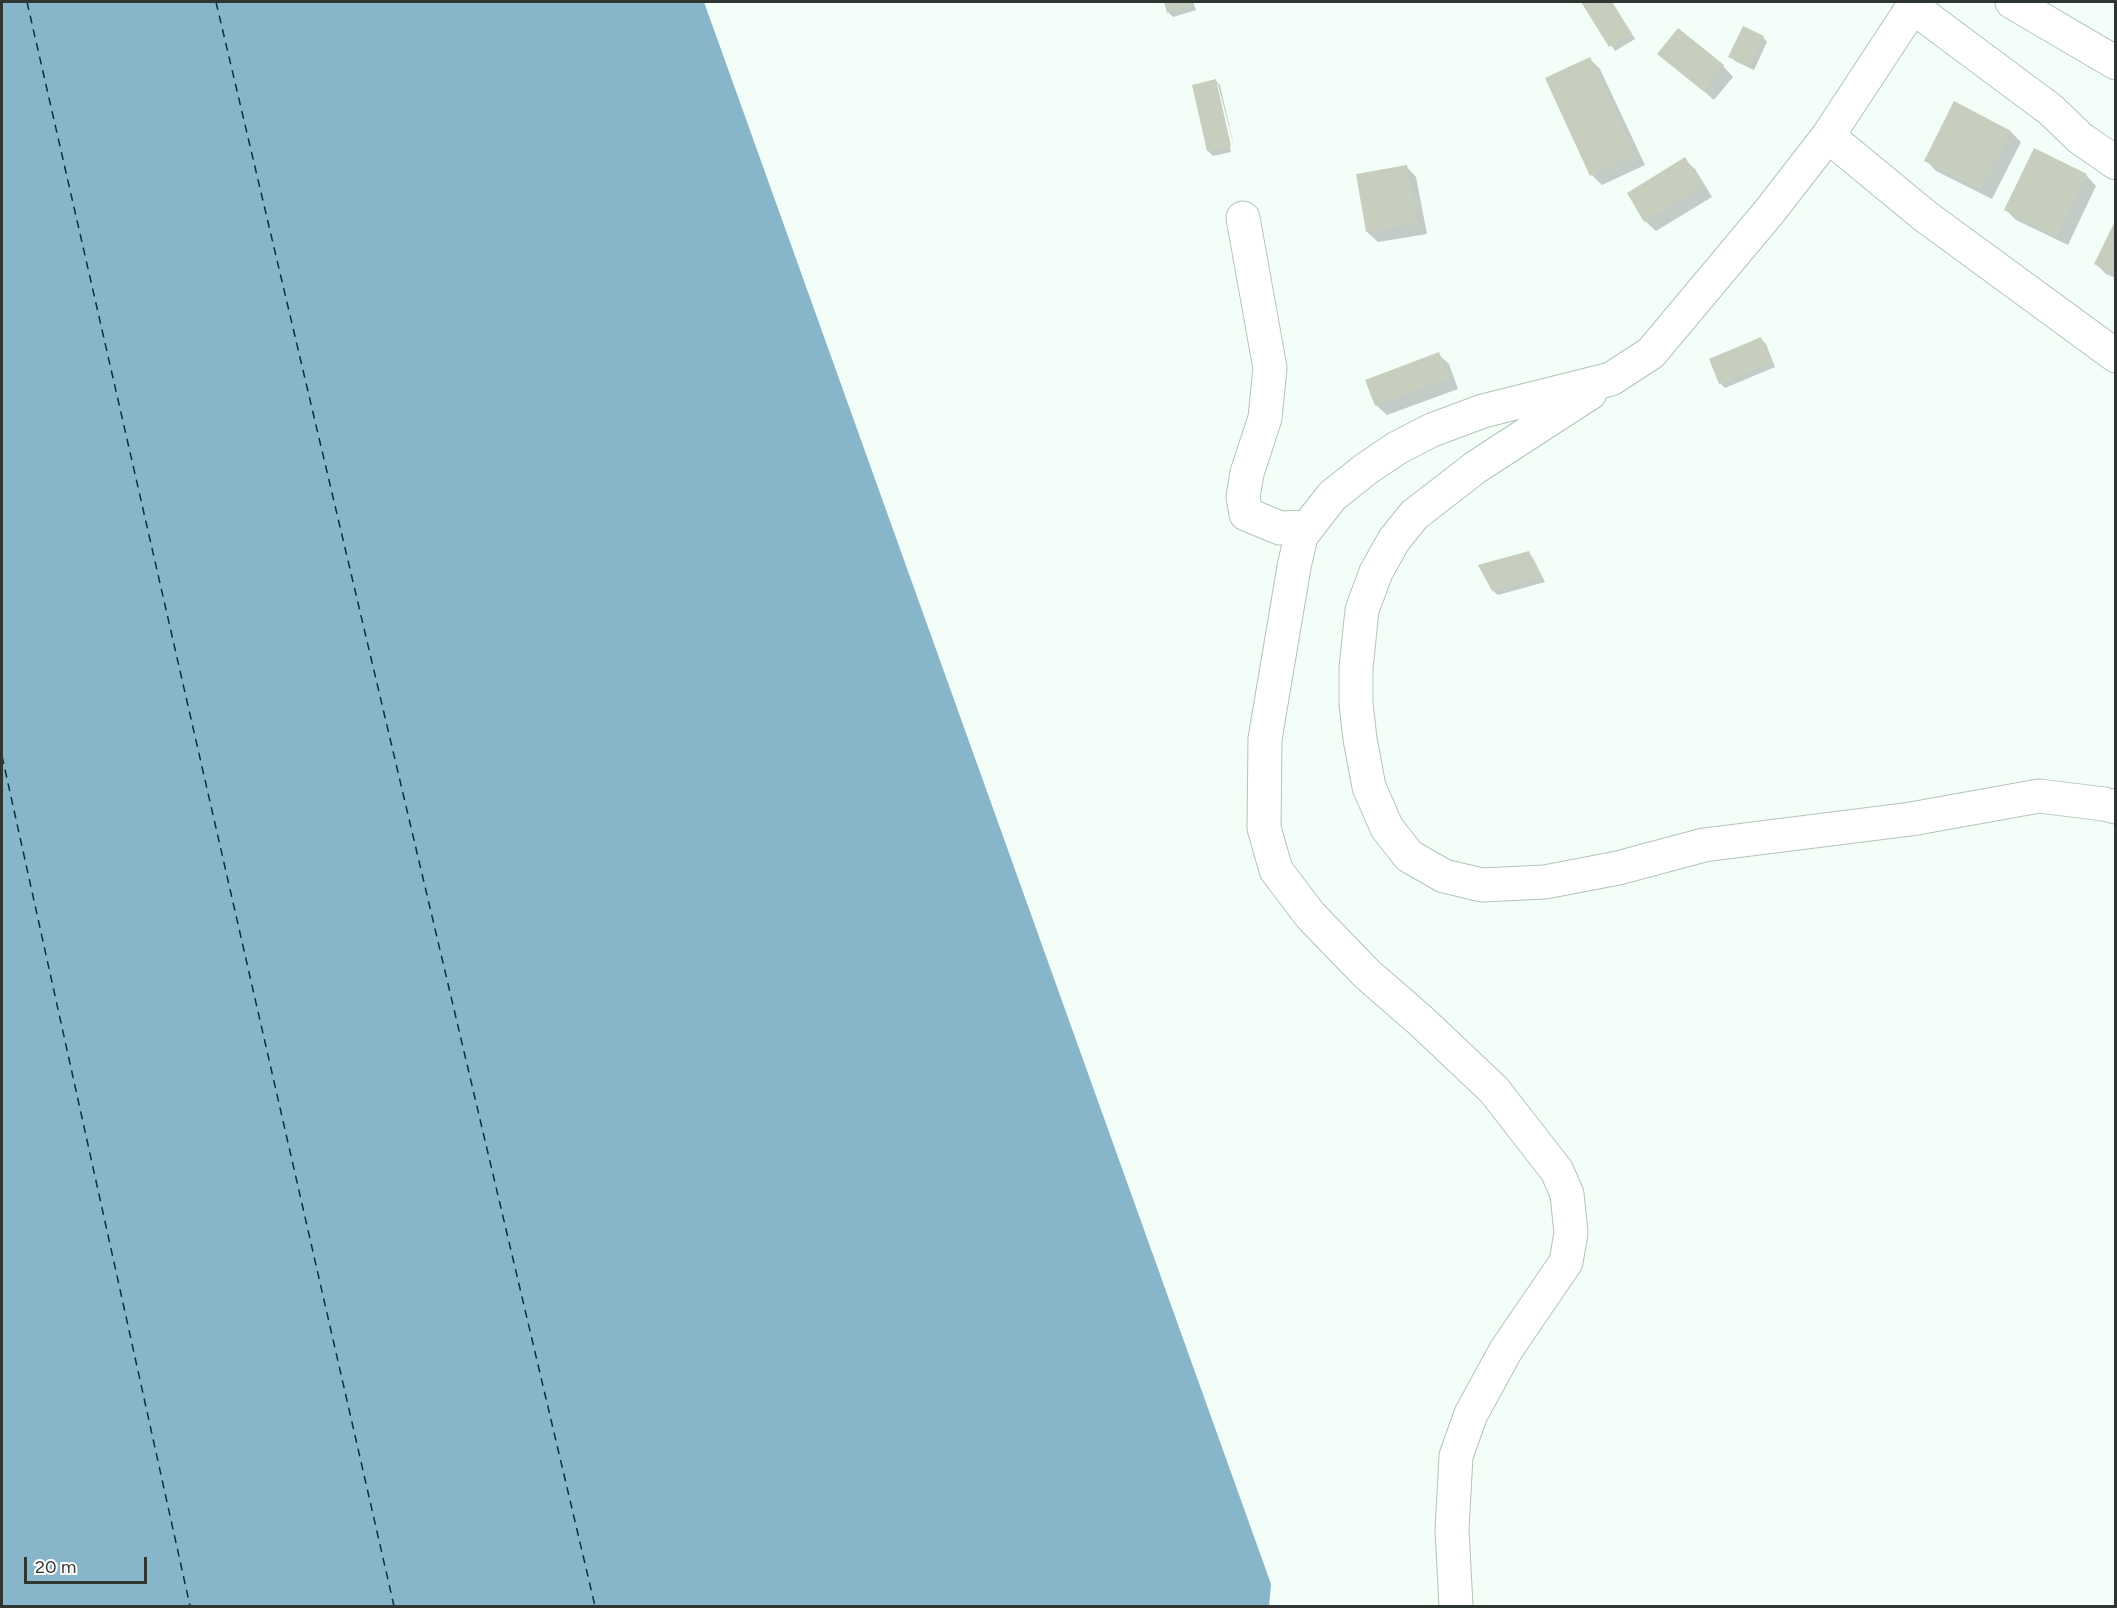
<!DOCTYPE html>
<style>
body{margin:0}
#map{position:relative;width:2117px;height:1608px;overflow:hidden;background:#f4fef8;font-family:Figtree,sans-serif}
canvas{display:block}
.frame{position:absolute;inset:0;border:3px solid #2f3632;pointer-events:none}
.scale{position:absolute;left:24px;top:1557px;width:123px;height:27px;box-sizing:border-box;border:3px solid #2f3632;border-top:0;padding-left:8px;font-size:18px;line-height:21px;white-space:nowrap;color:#2f3632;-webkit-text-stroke:4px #fff;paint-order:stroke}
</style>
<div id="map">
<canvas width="2117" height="1608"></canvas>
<div class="frame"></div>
<div class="scale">20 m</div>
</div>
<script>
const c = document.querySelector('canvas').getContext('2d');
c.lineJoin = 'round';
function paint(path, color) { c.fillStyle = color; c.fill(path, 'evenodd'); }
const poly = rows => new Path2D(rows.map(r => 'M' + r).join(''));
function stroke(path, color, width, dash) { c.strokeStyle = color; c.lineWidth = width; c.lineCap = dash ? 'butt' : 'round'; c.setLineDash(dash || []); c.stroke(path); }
const water = poly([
 [2,2,704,2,1271,1584,1269,1606,2,1606]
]);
const shadow = poly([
 [1165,2,1193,2,1196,10,1173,17,1168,12],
 [1583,2,1612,2,1635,39,1615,51],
 [1763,37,1767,42,1754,70,1735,61,1730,56],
 [1660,54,1723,66,1733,77,1714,100],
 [1590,59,1600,69,1645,165,1602,185,1592,175],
 [1215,80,1220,85,1235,151,1218,84,1215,84,1231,152,1213,156,1208,151],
 [1955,103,2011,132,2021,142,1992,199,1936,171,1926,160],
 [1684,159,1695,169,1712,197,1656,231,1645,221],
 [1406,166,1416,177,1427,234,1378,242,1367,232],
 [2086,175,2096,186,2068,245,2016,220,2006,210],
 [2116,222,2116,278,2106,274,2096,264],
 [1761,339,1766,344,1775,367,1725,388,1720,383],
 [1438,354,1449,364,1458,389,1387,415,1376,405],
 [1528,553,1533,558,1545,582,1498,595,1493,591]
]);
const ferry = poly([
 [27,2,394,1606],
 [216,2,595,1606],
 [2,756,190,1606]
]);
const building = poly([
 [1164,2,1191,2,1192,5,1167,13],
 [1581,2,1612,2,1632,34,1609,47],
 [1743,26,1764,36,1749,66,1728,57],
 [1678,28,1724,65,1703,91,1657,54],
 [1590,57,1635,155,1590,176,1545,78],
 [1216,79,1231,146,1207,151,1192,85],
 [1954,101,2011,131,1981,189,1924,161],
 [2034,148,2087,174,2057,236,2004,210],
 [1685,157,1703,186,1644,222,1627,193],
 [1407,165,1417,224,1366,232,1356,174],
 [2116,219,2116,274,2094,264],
 [1761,337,1771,362,1719,384,1709,359],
 [1439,352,1448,378,1375,406,1365,380],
 [1529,551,1541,577,1492,591,1478,565]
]);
const minor = poly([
 [2012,2,2116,63],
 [1914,8,2051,110,2080,138,2116,163],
 [1828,136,1925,216,2116,356],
 [1243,218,1270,368,1265,418,1247,473,1243,497,1246,514,1280,528,1308,527],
 [1590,393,1476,467,1414,515,1394,540,1376,572,1362,610,1356,668,1356,704,1360,739,1369,787,1387,828,1409,856,1444,876,1482,885,1545,882,1618,868,1704,845,1911,819,2039,796,2104,804,2116,807],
 [1456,1606,1452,1530,1456,1456,1471,1414,1506,1350,1566,1262,1571,1233,1567,1194,1557,1171,1494,1090,1421,1021,1367,974,1310,915,1276,870,1264,828,1265,739,1294,567,1301,536,1332,496,1366,469,1397,448,1432,430,1483,411,1611,379,1651,353,1769,212,1828,136,1916,2]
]);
paint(water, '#87b5c9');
paint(shadow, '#0003');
stroke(ferry, '#053140', 1.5, [8, 6]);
paint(building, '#c8cebe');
stroke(minor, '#b3c4b9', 35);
stroke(minor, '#fff', 33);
</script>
